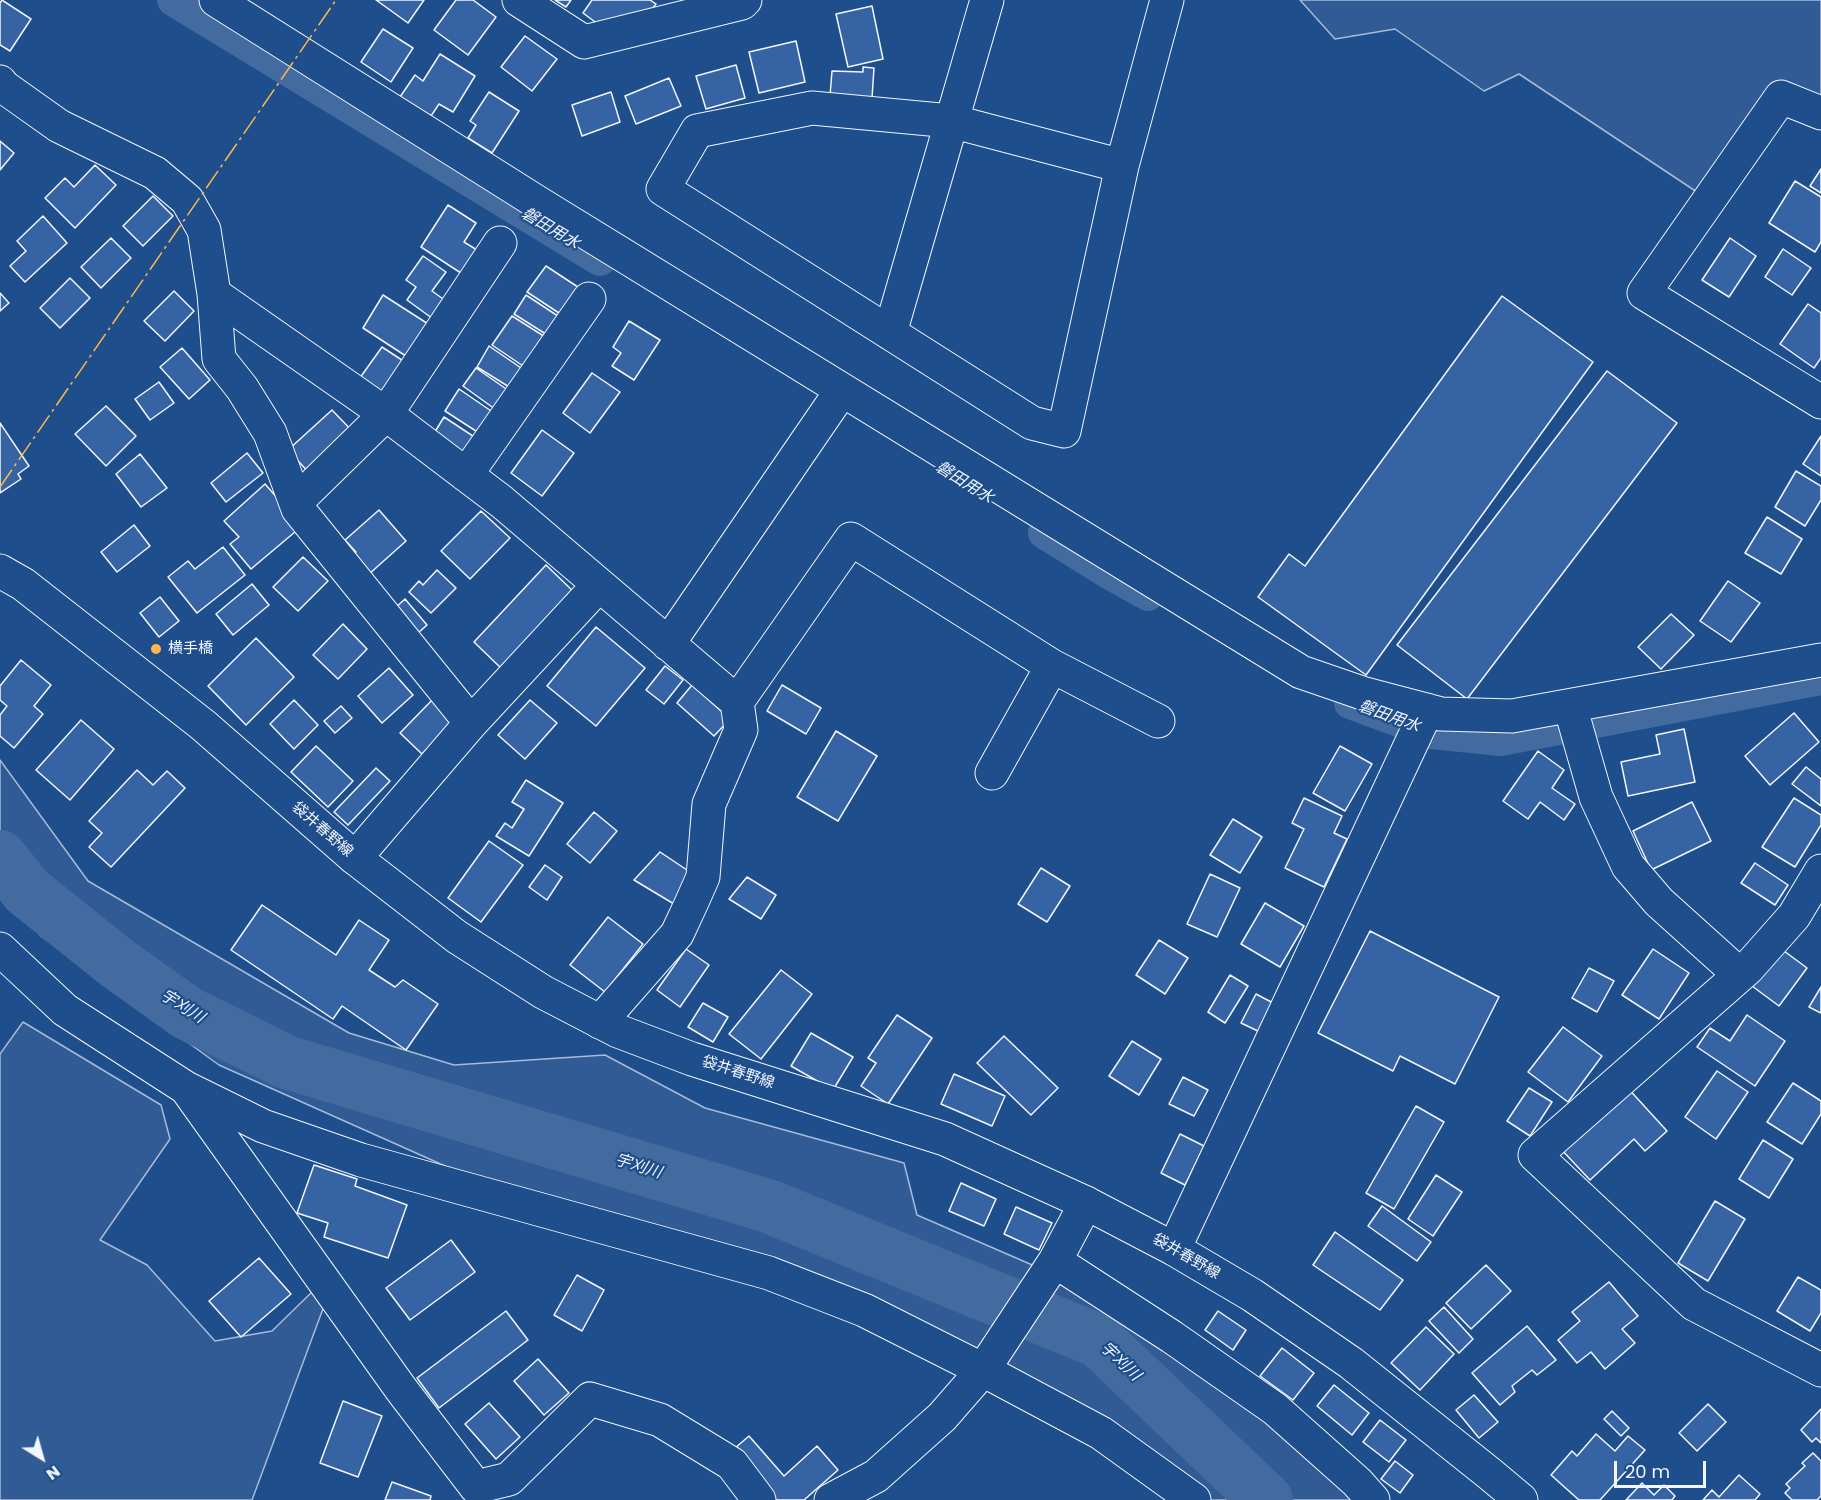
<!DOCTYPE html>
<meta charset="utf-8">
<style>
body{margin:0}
#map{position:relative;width:1821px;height:1500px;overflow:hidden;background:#1f4e8c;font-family:Poppins,sans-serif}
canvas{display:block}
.north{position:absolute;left:12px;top:1428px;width:60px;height:60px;-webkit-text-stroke:4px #1f4e8c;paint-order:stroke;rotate:143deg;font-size:16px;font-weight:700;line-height:24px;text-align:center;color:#f2f6ff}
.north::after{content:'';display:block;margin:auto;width:21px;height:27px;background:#f2f6ff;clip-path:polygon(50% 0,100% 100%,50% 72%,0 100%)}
.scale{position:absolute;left:1614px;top:1461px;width:92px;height:27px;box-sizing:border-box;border:3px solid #f2f6ff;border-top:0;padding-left:8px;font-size:18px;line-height:21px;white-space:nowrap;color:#f2f6ff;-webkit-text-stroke:4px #1f4e8c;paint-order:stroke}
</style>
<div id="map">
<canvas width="1821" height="1500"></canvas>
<div class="north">N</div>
<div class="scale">20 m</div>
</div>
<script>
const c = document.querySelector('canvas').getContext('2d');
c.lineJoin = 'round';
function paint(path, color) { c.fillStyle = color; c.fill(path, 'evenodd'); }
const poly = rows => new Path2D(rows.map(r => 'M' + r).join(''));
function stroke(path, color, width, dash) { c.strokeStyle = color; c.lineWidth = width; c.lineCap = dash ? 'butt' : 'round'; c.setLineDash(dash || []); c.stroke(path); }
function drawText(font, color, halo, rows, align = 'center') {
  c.font = font + ' Poppins,"Noto Sans JP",sans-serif'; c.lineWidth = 4.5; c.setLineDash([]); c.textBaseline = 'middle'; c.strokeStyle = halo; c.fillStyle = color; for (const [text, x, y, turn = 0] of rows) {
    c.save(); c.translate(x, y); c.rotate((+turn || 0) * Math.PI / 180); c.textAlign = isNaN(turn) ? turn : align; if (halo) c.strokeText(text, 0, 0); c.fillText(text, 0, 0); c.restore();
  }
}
const built = poly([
 [1300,0,1821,0,1821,110,1767,99,1709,200,1519,74,1484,91,1395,29,1335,39,1300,0],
 [0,760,88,881,349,1033,454,1065,605,1055,705,1108,904,1163,917,1215,1060,1277,1254,1402,1367,1500,1207,1500,1076,1406,472,1178,219,1065,41,936,0,886,0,760],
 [23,1022,161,1105,170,1139,100,1240,147,1265,215,1341,272,1331,314,1290,324,1306,252,1500,0,1500,0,1054,23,1022]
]);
const canal = poly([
 [173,0,600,260],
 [1044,533,1105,571,1148,595],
 [1350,703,1431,733,1501,740,1821,679]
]);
const river = poly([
 [0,857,27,891,117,963,187,1013,286,1062,768,1206,1099,1341,1266,1500]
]);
const building = poly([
 [2,0,31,19,10,51,0,45,0,3,2,0],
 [376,0,424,0,408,23,376,0],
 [456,0,473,0,496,17,468,55,434,30,456,0],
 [555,0,571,0,566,7,555,0],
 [592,0,650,0,656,4,643,21,606,30,583,13,592,0],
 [872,6,883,59,848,67,836,14,872,6],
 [383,29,413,48,391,82,361,62,383,29],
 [525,36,557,59,532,91,501,67,525,36],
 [796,41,805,82,759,93,749,52,796,41],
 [440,54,475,76,453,112,439,104,431,116,400,97,415,75,423,81,440,54],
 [736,65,745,98,706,109,696,76,736,65],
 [863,67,874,68,872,98,830,96,832,71,863,72,863,67],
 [669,78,681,106,636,124,625,96,669,78],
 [489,92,519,111,492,153,468,138,476,125,470,121,489,92],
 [611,92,620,122,582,136,572,105,611,92],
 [0,141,14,153,0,170,0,141],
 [95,165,116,185,75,228,45,198,65,178,74,187,95,165],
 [1821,169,1821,193,1810,186,1821,169],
 [1795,181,1821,197,1821,242,1815,252,1769,223,1795,181],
 [153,196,173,216,143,246,123,226,153,196],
 [448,205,476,223,464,242,482,253,467,277,421,247,448,205],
 [43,216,67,243,25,282,10,266,26,251,17,241,43,216],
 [111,238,131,258,101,288,81,267,111,238],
 [1730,238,1756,256,1729,297,1702,280,1730,238],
 [1783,249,1811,268,1792,295,1765,277,1783,249],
 [423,256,446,272,432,291,446,301,440,324,407,300,416,287,406,280,423,256],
 [546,266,584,291,565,317,527,292,546,266],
 [70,278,90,298,60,328,40,308,70,278],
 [174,291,194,311,165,341,144,321,174,291],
 [0,293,9,303,0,311,0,293],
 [383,295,436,329,415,362,363,328,383,295],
 [526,295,564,320,552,338,514,314,526,295],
 [1502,296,1593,362,1366,675,1258,597,1289,554,1305,566,1502,296],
 [1808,304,1821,313,1821,358,1814,368,1780,344,1808,304],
 [512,316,550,340,529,370,492,345,512,316],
 [629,321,660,340,634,380,612,366,621,353,613,347,629,321],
 [489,346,527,372,514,390,477,367,489,346],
 [382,347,411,366,387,402,357,382,382,347],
 [182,348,210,380,189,399,160,367,182,348],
 [476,368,512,393,499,412,463,386,476,368],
 [1607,371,1677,423,1467,699,1397,645,1607,371],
 [592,373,620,392,590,433,563,413,592,373],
 [159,382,174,403,150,420,135,399,159,382],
 [459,389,497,415,482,435,445,411,459,389],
 [106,406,136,436,106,466,75,434,106,406],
 [332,410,356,435,312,476,288,450,332,410],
 [444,417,479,440,468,458,433,435,444,417],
 [0,423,29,466,18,474,21,479,0,493,0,423],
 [542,430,574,453,542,496,511,473,542,430],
 [1821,436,1821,476,1803,464,1821,436],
 [247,453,263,473,226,502,211,483,247,453],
 [140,454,167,488,141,507,116,474,140,454],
 [1796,471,1821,486,1821,500,1805,526,1775,507,1796,471],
 [265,484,302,526,251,569,230,544,239,537,224,521,265,484],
 [379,510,406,541,368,575,351,556,356,552,345,540,379,510],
 [481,511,510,538,470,579,441,551,481,511],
 [1767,517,1802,539,1781,574,1745,553,1767,517],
 [134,525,150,546,117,572,101,552,134,525],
 [223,547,245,575,197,613,168,577,188,561,195,569,223,547],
 [303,557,328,581,298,611,273,587,303,557],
 [546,565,576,594,503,670,474,642,546,565],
 [437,570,456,588,431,613,409,592,419,581,423,585,437,570],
 [1728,581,1760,603,1731,642,1700,621,1728,581],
 [252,584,269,605,233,635,216,614,252,584],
 [160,597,179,621,159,637,140,613,160,597],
 [405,599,427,625,417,634,394,609,405,599],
 [1671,614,1694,635,1661,669,1638,647,1671,614],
 [343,624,367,649,338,679,313,655,343,624],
 [596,627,645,668,596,726,547,686,596,627],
 [256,638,294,677,246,725,208,686,256,638],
 [21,660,51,685,34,706,43,714,14,748,0,736,0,715,7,706,0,700,0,686,21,660],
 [665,666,683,680,664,704,646,690,665,666],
 [389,668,413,695,382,723,358,696,389,668],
 [692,685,730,719,714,736,677,703,692,685],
 [782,685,821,708,806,734,767,711,782,685],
 [434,698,456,720,422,754,400,733,434,698],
 [294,700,318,725,294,749,270,724,294,700],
 [530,700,557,723,525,759,498,735,530,700],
 [341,706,352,718,335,733,324,721,341,706],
 [1794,713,1819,742,1770,785,1745,756,1794,713],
 [81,720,114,749,70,800,36,770,81,720],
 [1684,729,1695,782,1628,796,1621,762,1660,754,1656,735,1684,729],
 [836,731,877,756,838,821,797,797,836,731],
 [316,746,353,781,328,807,291,772,316,746],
 [1340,746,1372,764,1345,811,1313,793,1340,746],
 [1538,751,1564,770,1552,788,1575,804,1564,820,1540,802,1528,819,1503,801,1538,751],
 [1806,767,1821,779,1821,806,1792,784,1806,767],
 [376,768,390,781,348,825,334,812,376,768],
 [137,770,153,785,167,771,185,788,111,867,89,847,102,833,89,821,137,770],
 [526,780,563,803,529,856,496,836,505,823,512,828,524,809,512,802,526,780],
 [1304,798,1342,816,1334,833,1347,839,1324,887,1285,868,1304,829,1292,823,1304,798],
 [1794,798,1821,815,1821,825,1795,867,1762,847,1794,798],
 [1692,802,1711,841,1651,870,1633,831,1692,802],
 [594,812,617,831,590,863,567,844,594,812],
 [1233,819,1262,837,1240,873,1210,855,1233,819],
 [489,841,523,865,481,922,448,898,489,841],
 [660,852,693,874,674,904,634,880,660,852],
 [1755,863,1788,885,1775,905,1741,883,1755,863],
 [545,865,562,877,547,900,529,887,545,865],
 [1041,868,1070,886,1047,922,1018,904,1041,868],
 [1210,874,1240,888,1217,937,1187,924,1210,874],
 [747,877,776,895,761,919,729,899,747,877],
 [1265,903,1304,926,1280,967,1241,944,1265,903],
 [262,905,336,955,359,920,389,940,369,970,395,987,403,980,438,1004,406,1050,342,1006,333,1019,231,950,262,905],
 [608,917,643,944,605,992,570,965,608,917],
 [1370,931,1499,997,1455,1084,1400,1056,1393,1071,1318,1033,1370,931],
 [1159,940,1188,958,1165,994,1136,975,1159,940],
 [1780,948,1807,968,1779,1006,1752,986,1780,948],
 [686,949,709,965,680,1007,657,990,686,949],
 [1653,949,1689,973,1659,1019,1622,995,1653,949],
 [1589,968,1614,981,1597,1012,1572,998,1589,968],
 [781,970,812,994,761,1059,729,1034,781,970],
 [1230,975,1248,986,1225,1023,1208,1012,1230,975],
 [1821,987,1821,1013,1809,1007,1821,987],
 [1256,994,1275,1004,1260,1032,1241,1023,1256,994],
 [703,1003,728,1017,713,1042,688,1027,703,1003],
 [897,1015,932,1038,888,1104,861,1086,876,1063,868,1058,897,1015],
 [1747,1015,1785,1041,1755,1086,1697,1047,1710,1028,1730,1041,1747,1015],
 [1563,1027,1602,1056,1568,1102,1528,1072,1563,1027],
 [811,1033,853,1057,833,1090,791,1066,811,1033],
 [1004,1036,1058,1088,1031,1115,977,1063,1004,1036],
 [1132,1041,1161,1059,1139,1095,1109,1076,1132,1041],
 [1717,1071,1748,1092,1716,1139,1685,1117,1717,1071],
 [954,1074,1005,1096,992,1126,941,1104,954,1074],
 [1183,1077,1208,1090,1194,1116,1169,1104,1183,1077],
 [1793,1083,1821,1101,1821,1114,1802,1144,1767,1122,1793,1083],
 [1625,1085,1667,1131,1645,1151,1634,1139,1590,1180,1559,1147,1625,1085],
 [1529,1088,1552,1102,1530,1136,1507,1121,1529,1088],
 [1416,1106,1444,1122,1394,1209,1366,1193,1416,1106],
 [1180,1134,1204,1146,1185,1185,1161,1173,1180,1134],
 [1763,1140,1793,1159,1769,1198,1739,1179,1763,1140],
 [314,1165,357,1179,355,1186,407,1205,388,1258,324,1237,328,1223,297,1213,314,1165],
 [1436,1175,1462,1192,1433,1236,1408,1219,1436,1175],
 [961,1183,996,1199,984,1226,949,1211,961,1183],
 [1715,1201,1745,1219,1708,1281,1678,1263,1715,1201],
 [1382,1206,1431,1242,1417,1261,1368,1226,1382,1206],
 [1016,1207,1052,1223,1039,1250,1004,1234,1016,1207],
 [1335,1232,1403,1280,1380,1310,1313,1265,1335,1232],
 [451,1240,475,1272,410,1320,386,1288,451,1240],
 [259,1258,291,1294,241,1337,209,1301,259,1258],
 [1486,1265,1511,1291,1471,1329,1446,1303,1486,1265],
 [577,1275,604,1290,582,1331,554,1315,577,1275],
 [1798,1277,1821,1290,1821,1313,1810,1331,1777,1311,1798,1277],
 [1609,1282,1638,1316,1622,1329,1635,1343,1605,1369,1591,1352,1577,1363,1558,1340,1580,1321,1572,1312,1609,1282],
 [1444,1307,1473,1339,1459,1353,1429,1321,1444,1307],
 [506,1311,528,1340,439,1408,417,1378,506,1311],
 [1218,1311,1246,1330,1233,1350,1205,1330,1218,1311],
 [1527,1326,1556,1360,1537,1375,1532,1370,1512,1386,1515,1392,1500,1405,1472,1373,1527,1326],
 [1426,1327,1454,1354,1420,1390,1391,1363,1426,1327],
 [1282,1348,1314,1373,1293,1400,1260,1376,1282,1348],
 [538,1359,569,1393,544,1415,514,1381,538,1359],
 [1334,1385,1369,1413,1352,1435,1317,1406,1334,1385],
 [1474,1395,1498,1422,1479,1438,1456,1410,1474,1395],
 [343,1401,382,1416,358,1477,320,1463,343,1401],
 [489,1403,520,1437,496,1459,465,1424,489,1403],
 [1708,1404,1726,1422,1697,1451,1679,1433,1708,1404],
 [1821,1409,1821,1443,1816,1438,1812,1442,1801,1430,1821,1409],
 [1612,1411,1629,1428,1621,1436,1604,1419,1612,1411],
 [1380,1420,1406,1440,1389,1462,1363,1442,1380,1420],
 [1596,1434,1615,1451,1628,1436,1645,1450,1600,1500,1579,1500,1551,1475,1572,1451,1577,1456,1596,1434],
 [749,1436,784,1476,817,1446,838,1470,804,1500,767,1500,727,1455,749,1436],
 [1813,1453,1821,1461,1821,1496,1817,1500,1792,1500,1785,1493,1790,1488,1786,1484,1805,1466,1802,1463,1813,1453],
 [1395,1461,1413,1475,1400,1493,1381,1479,1395,1461],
 [1739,1475,1760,1494,1755,1500,1703,1500,1712,1490,1719,1497,1739,1475],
 [392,1482,431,1496,430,1500,385,1500,392,1482],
 [1642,1483,1654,1495,1664,1485,1675,1496,1672,1500,1626,1500,1642,1483]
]);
const minor = poly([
 [216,0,540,204,1301,672,1365,694,1441,714,1512,716,1821,660],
 [519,0,584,42,742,3,745,0],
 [0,82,4,87,59,126,155,173,187,200,204,230,214,294,219,359,242,388,270,433,298,509,471,723],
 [1821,113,1781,97,1644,293,1821,402],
 [1122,166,951,121,812,108,697,131,663,189,1032,423,1064,431,1122,166,1167,0],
 [214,294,386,414,502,502,737,702,741,730,709,804,703,877,691,904,677,934,600,1022],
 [890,333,987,0],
 [466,475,589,299],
 [296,502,386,414,500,243],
 [668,644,842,390],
 [737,702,851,539,1052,666,1158,721],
 [1570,706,1596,797,1628,866,1659,902,1740,975],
 [992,773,1052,666],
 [355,858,471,723,599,585],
 [1821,871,1794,916,1748,968,1535,1155,1694,1304,1821,1370],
 [0,949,65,1010,186,1088,401,1389,476,1487,509,1479,590,1399,660,1420,732,1464,759,1500],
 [186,1088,263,1126,361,1160,769,1273,864,1310,983,1370,1101,1433,1194,1500],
 [1174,1249,1427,710],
 [1055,1261,1172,1337,1275,1409,1357,1482,1373,1500],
 [831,1500,876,1476,942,1417,983,1370,1055,1261,1086,1203]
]);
const major = poly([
 [0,571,23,584,203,725,355,858,457,937,543,992,618,1031,692,1059,945,1139,1086,1203,1174,1249,1252,1295,1351,1363,1490,1474,1521,1500]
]);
const power = poly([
 [0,487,336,0]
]);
const markers = [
 [156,649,6,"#ffb74d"]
];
const poiNames = [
 ["横手橋",168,649]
];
const streetNames = [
 ["袋井春野線",322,830,41],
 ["袋井春野線",738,1073,18],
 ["袋井春野線",1186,1257,30]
];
const waterNames = [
 ["磐田用水",550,229,31],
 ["磐田用水",964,483,32],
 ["磐田用水",1389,717,20],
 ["宇刈川",182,1007,32],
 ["宇刈川",638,1167,17],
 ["宇刈川",1120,1362,43]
];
paint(built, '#305b95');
stroke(built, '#a8bbd7', 1.5);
stroke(canal, '#446ba0', 32);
stroke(river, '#446ba0', 54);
paint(building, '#3563a3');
stroke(building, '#f2f6ff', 1.5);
stroke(minor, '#f2f6ff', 35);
stroke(major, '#f2f6ff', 35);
stroke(minor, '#1f4e8c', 33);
stroke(major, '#1f4e8c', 33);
stroke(power, '#ffb74d', 1.5, [21, 4.5, 3, 4.5]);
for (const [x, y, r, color] of markers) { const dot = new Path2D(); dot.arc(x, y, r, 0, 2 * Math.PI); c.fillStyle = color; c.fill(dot); stroke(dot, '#1f4e8c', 2); }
drawText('15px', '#f2f6ff', '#1f4e8c', poiNames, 'left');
drawText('15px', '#f2f6ff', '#1f4e8c', streetNames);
drawText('italic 16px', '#f2f6ff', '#1f4e8c', waterNames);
</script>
